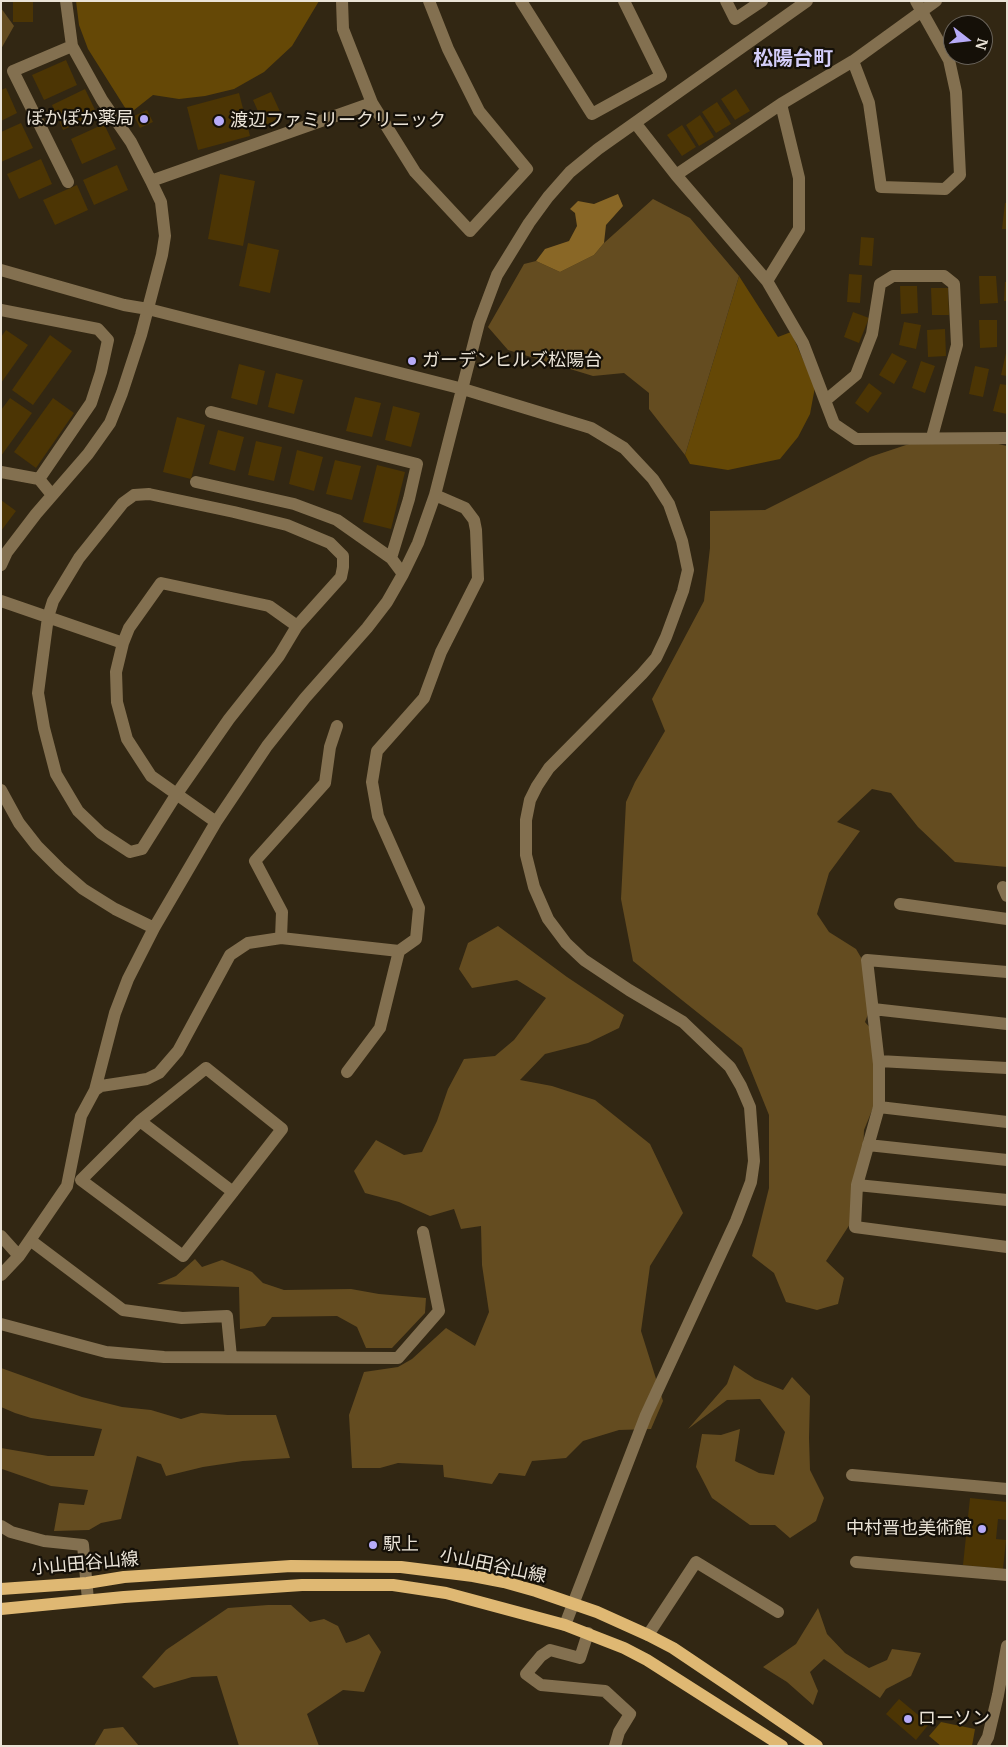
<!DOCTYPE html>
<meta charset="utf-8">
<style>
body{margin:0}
#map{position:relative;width:1008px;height:1747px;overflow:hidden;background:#322713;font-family:Merriweather,serif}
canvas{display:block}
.frame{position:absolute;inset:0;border:2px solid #eae3d7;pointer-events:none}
.north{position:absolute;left:943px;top:15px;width:50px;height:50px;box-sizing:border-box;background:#151008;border:1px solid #6a645b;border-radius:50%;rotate:106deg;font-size:14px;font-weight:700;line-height:20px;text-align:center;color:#eae3d7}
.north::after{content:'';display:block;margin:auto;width:18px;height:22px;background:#b7abf8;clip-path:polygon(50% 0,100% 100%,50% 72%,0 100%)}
</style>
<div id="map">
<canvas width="1008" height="1747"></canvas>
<div class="frame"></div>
<div class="north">N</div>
</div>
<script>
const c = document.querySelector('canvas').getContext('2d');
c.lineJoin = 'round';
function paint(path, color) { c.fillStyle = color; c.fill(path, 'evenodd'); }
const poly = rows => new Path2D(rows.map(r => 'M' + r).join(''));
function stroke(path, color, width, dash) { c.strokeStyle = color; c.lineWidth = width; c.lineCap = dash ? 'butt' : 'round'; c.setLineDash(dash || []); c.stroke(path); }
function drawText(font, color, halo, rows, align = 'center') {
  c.font = font + ' Merriweather,"Noto Sans JP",serif'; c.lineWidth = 4.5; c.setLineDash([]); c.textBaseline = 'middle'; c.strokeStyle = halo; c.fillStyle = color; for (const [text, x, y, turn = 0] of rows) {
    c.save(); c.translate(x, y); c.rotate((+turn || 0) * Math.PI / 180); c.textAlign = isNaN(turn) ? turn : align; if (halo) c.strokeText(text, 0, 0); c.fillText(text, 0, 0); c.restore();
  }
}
const green = poly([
 [76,1,319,1,292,46,264,72,234,89,205,96,179,99,153,95,129,114,88,49,79,25],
 [739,276,778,337,791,332,815,387,810,414,798,437,780,459,728,470,690,464,685,455],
 [941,1722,975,1729,972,1746,941,1746,929,1736]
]);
const forest = poly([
 [1,8,14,26,1,49],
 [653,199,690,218,739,276,685,455,649,409,649,393,624,373,593,376,508,350,488,327,524,264,536,261,560,272,594,255,604,243],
 [981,440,1007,446,1007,867,955,862,918,827,891,793,872,789,837,822,860,831,829,873,817,914,829,932,856,949,869,971,872,1004,865,1022,878,1037,886,1064,875,1103,864,1130,862,1177,850,1224,826,1261,844,1278,838,1304,817,1310,786,1302,774,1273,752,1256,769,1188,769,1115,742,1048,633,961,621,899,626,802,635,782,665,731,652,699,704,601,710,548,710,511,765,510,870,457,912,443],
 [498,926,567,977,624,1015,619,1028,588,1043,545,1054,520,1080,552,1086,595,1100,650,1144,683,1213,650,1266,641,1331,663,1401,651,1429,619,1430,583,1441,566,1458,532,1461,525,1476,499,1473,492,1484,444,1477,443,1465,398,1463,380,1468,352,1468,349,1415,364,1372,398,1367,412,1359,446,1328,475,1346,489,1312,482,1265,481,1226,461,1229,454,1209,430,1216,399,1202,365,1193,354,1171,376,1140,404,1155,422,1152,437,1121,448,1089,464,1059,495,1056,514,1040,546,998,517,980,472,988,459,969,468,943],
 [195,1259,202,1267,222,1260,252,1272,263,1283,284,1290,351,1289,379,1294,426,1298,425,1313,392,1348,366,1348,357,1327,337,1316,272,1317,265,1326,240,1329,239,1287,157,1284,176,1276],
 [734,1365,755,1379,783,1390,792,1377,810,1396,809,1438,810,1470,824,1498,816,1521,790,1538,775,1525,750,1525,712,1498,696,1467,702,1434,721,1435,740,1429,735,1461,759,1473,774,1475,785,1432,760,1399,727,1400,688,1429,727,1384],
 [1,1368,82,1397,122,1407,151,1410,181,1419,201,1413,228,1415,276,1415,290,1458,243,1461,203,1467,166,1476,161,1464,137,1456,121,1519,101,1523,89,1530,54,1531,59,1503,84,1505,88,1490,51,1486,2,1469,1,1471,1,1448,48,1456,94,1456,102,1429,31,1418,15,1413,1,1407],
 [268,1605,291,1605,310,1622,324,1619,338,1626,346,1643,356,1640,369,1634,381,1652,364,1692,343,1690,307,1714,319,1746,239,1746,217,1676,192,1677,154,1688,142,1677,166,1650,228,1608],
 [818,1608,827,1634,845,1653,869,1668,887,1660,892,1649,921,1653,911,1676,886,1689,880,1698,824,1659,810,1672,818,1691,813,1705,787,1682,763,1667,796,1644],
 [123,1727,139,1746,94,1746,104,1729]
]);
const water = poly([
 [618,194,623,206,606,225,604,243,594,255,560,272,536,261,545,249,569,241,577,226,575,213,570,209,578,201,594,204]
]);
const building = poly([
 [13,1,33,1,33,22,13,22],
 [66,60,77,85,44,100,32,75],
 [6,88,17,113,1,121,1,90],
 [85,89,97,114,63,130,52,105],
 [736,89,750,111,735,120,721,99],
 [271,92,283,118,265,127,253,100],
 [239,93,250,136,198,150,187,107],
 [717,102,731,124,716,133,702,112],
 [147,110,153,122,140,128,134,116],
 [700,115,714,137,699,146,686,125],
 [21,123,33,148,1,162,1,132],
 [104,124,116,149,82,164,71,139],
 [682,125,696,147,682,156,667,135],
 [41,159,52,184,19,199,7,174],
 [117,165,128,190,94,205,83,180],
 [220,174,255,181,243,246,208,239],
 [77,185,88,210,55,225,43,200],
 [1005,203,1007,203,1007,229,1002,229],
 [861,237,874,238,872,266,859,265],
 [248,243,279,250,270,293,239,286],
 [849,274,862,275,860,303,847,302],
 [979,276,996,276,998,303,980,304],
 [1005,282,1007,282,1007,301,1004,301],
 [900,286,917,286,918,313,901,314],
 [931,288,948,288,949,315,932,315],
 [853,312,869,318,859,343,844,337],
 [979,320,997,320,997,347,980,348],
 [904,322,921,325,916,349,899,345],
 [945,329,946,356,928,357,927,330],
 [6,330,28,345,1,383,1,337],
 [50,335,72,351,33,405,12,390],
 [892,353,907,361,894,384,879,375],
 [1006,353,1007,353,1007,376,1001,375],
 [921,361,935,366,925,393,912,388],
 [239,364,265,371,257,405,231,398],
 [975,366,989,369,983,397,969,394],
 [276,373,303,380,294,414,268,407],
 [869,383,882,393,868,413,855,403],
 [1000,384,1007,385,1007,414,993,411],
 [355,397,381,403,372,437,346,431],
 [10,398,32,413,1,456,1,410],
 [53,398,74,413,36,468,14,452],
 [393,406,420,413,411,447,385,440],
 [177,417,205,425,191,479,163,472],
 [218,430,244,437,235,471,209,464],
 [256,441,282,447,274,481,248,475],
 [297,450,323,457,314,491,289,484],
 [335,460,361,466,352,500,326,494],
 [377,465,405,472,391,529,363,522],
 [1,500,16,511,1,531],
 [970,1498,1007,1502,1007,1520,998,1519,996,1539,1006,1540,1003,1569,963,1565],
 [899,1699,929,1724,916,1740,886,1714]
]);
const minor = poly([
 [521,1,592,114,661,76,624,1],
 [726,1,735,19,762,1],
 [853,61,869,103,881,187,945,189,960,175,956,92,949,60,916,1],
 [372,103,415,172,470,231,527,169,479,111,448,49,429,1],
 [636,124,676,175,767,281,803,343,834,424,856,439,1007,438],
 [676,175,781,104,853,61,936,1],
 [151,181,372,103,343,29,342,1],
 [68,182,13,71,72,46],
 [1,270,124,305,148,309,463,389,591,428,624,448,653,479,669,504,682,541,688,570,683,591,666,637,656,658,642,674,549,768,537,786,530,800,526,820,526,855,534,887,548,919,566,943,584,960,629,990,683,1022,730,1067,741,1086,750,1107,754,1161,751,1182,736,1221,646,1415,565,1625],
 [767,281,799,229,799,178,781,104],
 [1,310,98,329,108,340,101,372,91,403,39,479],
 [826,400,856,375,872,334,880,284,893,276,944,276,954,284,957,345,932,437],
 [211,412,417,464,409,499,391,558],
 [1,472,39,479,52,495],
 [196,482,294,504,337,520,391,558,403,574],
 [149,494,234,512,287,525,330,543,343,556,343,567,341,577,297,626,279,656,229,719,176,795,142,849,130,852,101,833,78,811,56,774,44,728,38,693,48,617,53,601,79,558,123,503,134,495,149,494],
 [1,565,7,552,36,514,88,454,110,423,122,393,141,335,162,255,165,236,161,202,151,181,131,142,102,100,72,46,66,1],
 [1,601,123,643],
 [1,790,19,823,37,846,60,869,83,889,115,909,154,928],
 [216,822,151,776,127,739,117,702,116,672,123,643,129,628,161,583,269,606,297,626],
 [1003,887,1007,896],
 [900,904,1007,919],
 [281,938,282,912,255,861,325,783,330,747,337,726],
 [1007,972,867,960,879,1064,879,1107,857,1185,855,1227,1007,1247],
 [873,1009,1007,1024],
 [879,1061,1007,1068],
 [206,1068,282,1129,183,1256,81,1180,140,1121,206,1068],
 [347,1072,380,1028,399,951],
 [95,1090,101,1086,147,1079,159,1073,178,1051,230,955,248,943,281,938,399,951,416,939,419,908,378,816,372,782,377,751,424,698,441,652,478,579,476,530,474,520,465,508,435,495],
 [879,1107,1007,1122],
 [140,1121,233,1192],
 [868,1145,1007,1160],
 [857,1185,1007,1200],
 [1,1236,19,1256],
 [30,1240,123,1310,182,1318,227,1316,231,1357],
 [1,1275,19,1256,67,1186,81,1116,95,1090,115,1013,128,979,154,928,216,822,267,746,305,698,367,628,387,602,403,574,418,543,435,495,479,323,497,275,529,223,548,197,570,172,598,149,807,1],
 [1,1324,106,1352,164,1357,398,1358,439,1311,423,1232],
 [852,1475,1007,1489],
 [1,1526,11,1532,44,1541,83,1545,88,1600],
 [856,1562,1007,1575],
 [588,1633,580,1658,550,1650,541,1656,526,1674,541,1685,605,1691,630,1714,619,1732,615,1746],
 [648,1635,696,1562,778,1612],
 [983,1746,988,1737,998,1695,1007,1646]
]);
const major = poly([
 [1,1589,87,1583,124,1577,291,1566,401,1567,473,1576,504,1582,536,1591,597,1612,648,1635,673,1648,731,1687,817,1746],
 [1,1609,124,1597,302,1585,393,1585,446,1593,565,1625,624,1648,647,1660,782,1746]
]);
const markers = [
 [144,119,5,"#b7abf8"],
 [219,121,6,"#b7abf8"],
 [412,361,5,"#b7abf8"],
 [982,1529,5,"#b7abf8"],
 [373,1545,5,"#b7abf8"],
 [908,1719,5,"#b7abf8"]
];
const poiNames = [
 ["ぽかぽか薬局",134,119,"right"],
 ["渡辺ファミリークリニック",230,121],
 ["ガーデンヒルズ松陽台",422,361],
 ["中村晋也美術館",972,1529,"right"],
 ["駅上",383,1545],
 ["ローソン",918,1719]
];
const streetNames = [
 ["小山田谷山線",85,1564,-5],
 ["小山田谷山線",493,1566,12]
];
const quarterNames = [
 ["松陽台町",793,59]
];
paint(green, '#654806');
paint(forest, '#644c20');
paint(water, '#896726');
paint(building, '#4c3504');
stroke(minor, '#837050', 12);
stroke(major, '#dfb873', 12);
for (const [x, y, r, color] of markers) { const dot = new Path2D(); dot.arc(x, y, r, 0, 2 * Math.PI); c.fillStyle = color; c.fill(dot); stroke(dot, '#151008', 2); }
drawText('18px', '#eae3d7', '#151008', poiNames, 'left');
drawText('18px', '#eae3d7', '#151008', streetNames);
drawText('bold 20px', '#d3cdf9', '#151008', quarterNames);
</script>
